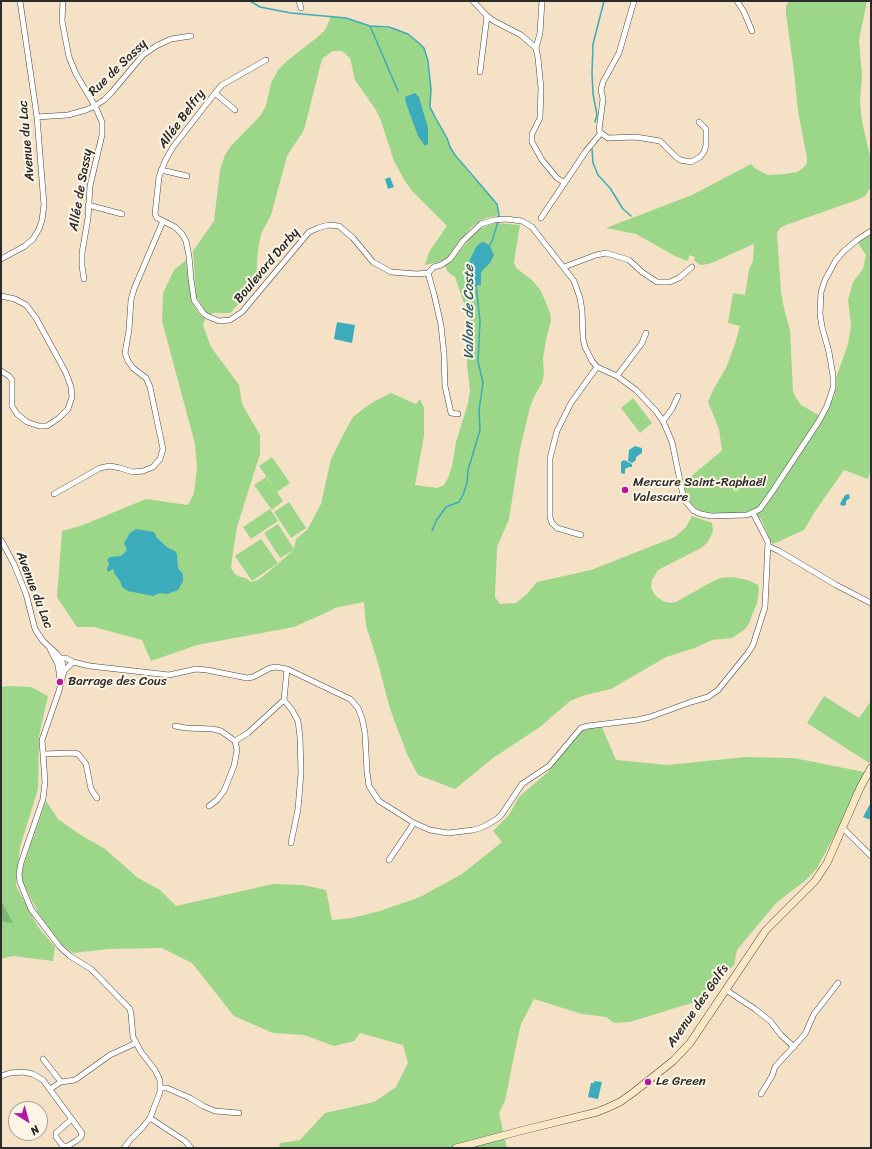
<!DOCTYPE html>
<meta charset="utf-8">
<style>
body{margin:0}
#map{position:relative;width:872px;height:1149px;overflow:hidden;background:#f5e2c6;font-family:Sriracha,sans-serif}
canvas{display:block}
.frame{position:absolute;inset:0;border:2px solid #2b2b2b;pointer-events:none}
.north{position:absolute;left:8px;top:1101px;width:40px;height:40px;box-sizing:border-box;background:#fcf5e5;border:1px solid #a8a49b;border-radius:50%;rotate:143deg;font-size:11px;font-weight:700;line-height:16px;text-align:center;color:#2b2b2b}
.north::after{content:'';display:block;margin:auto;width:14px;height:18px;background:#b5179e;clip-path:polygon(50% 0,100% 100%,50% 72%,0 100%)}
</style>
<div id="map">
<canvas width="872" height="1149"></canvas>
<div class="frame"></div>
<div class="north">N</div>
</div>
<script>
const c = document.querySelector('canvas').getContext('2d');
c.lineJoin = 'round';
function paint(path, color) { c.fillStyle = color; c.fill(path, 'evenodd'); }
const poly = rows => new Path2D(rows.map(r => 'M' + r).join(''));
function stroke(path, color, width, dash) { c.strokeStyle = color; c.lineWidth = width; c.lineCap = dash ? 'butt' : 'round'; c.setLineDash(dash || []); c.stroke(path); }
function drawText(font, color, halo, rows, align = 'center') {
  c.font = font + ' Sriracha,sans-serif'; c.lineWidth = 4; c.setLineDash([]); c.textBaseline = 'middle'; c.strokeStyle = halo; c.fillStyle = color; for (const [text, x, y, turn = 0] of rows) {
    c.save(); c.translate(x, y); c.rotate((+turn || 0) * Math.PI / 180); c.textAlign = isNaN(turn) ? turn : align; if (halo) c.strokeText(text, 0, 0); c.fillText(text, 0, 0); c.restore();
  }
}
const green = poly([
 [789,1,867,1,859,40,862,75,860,102,862,122,871,160,871,187,865,196,857,200,786,225,780,228,777,233,781,293,784,308,790,330,793,391,795,396,801,405,824,418,835,394,836,378,848,344,851,325,848,300,853,282,863,269,866,255,858,243,871,235,871,468,868,479,844,470,814,513,804,530,773,544,770,542,769,537,761,519,749,511,740,513,711,513,699,510,689,503,685,497,682,485,694,474,719,453,722,450,719,429,708,402,713,390,726,368,735,344,740,326,728,323,733,293,745,295,749,269,753,261,754,244,709,264,700,265,694,260,695,257,690,255,687,261,675,256,636,234,606,228,692,195,751,164,756,169,768,175,785,174,797,172,803,168,807,163,807,158,798,111,794,71,786,14,786,6],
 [331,17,346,18,370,26,396,29,408,34,420,44,424,48,428,61,431,89,430,107,435,117,447,138,450,147,455,155,471,175,492,197,497,204,499,214,496,216,486,218,471,227,449,256,443,261,425,265,429,252,447,226,412,191,405,181,394,161,381,121,376,110,355,80,350,58,342,51,333,51,323,58,321,63,304,130,287,156,271,215,261,234,258,249,256,282,251,291,230,313,214,313,208,315,196,296,193,251,214,221,220,170,225,155,231,146,260,116,266,106,271,83,278,70,288,60,319,36,325,30],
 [495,223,520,225,514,262,516,268,532,280,541,291,550,313,551,321,546,340,543,358,544,374,542,383,535,395,530,407,520,449,509,519,497,547,495,597,500,604,516,603,528,593,537,582,591,570,675,537,686,527,692,516,712,523,713,530,711,536,707,543,701,548,658,570,652,580,651,587,653,592,657,597,663,601,670,603,676,602,706,585,720,578,732,577,748,580,758,585,759,590,757,603,752,615,749,624,744,630,732,638,712,640,695,648,666,657,611,689,585,695,570,701,540,727,493,758,455,789,418,775,407,754,390,709,378,663,366,626,364,602,334,608,334,609,294,627,197,645,151,661,142,640,94,627,77,627,57,597,62,531,83,525,146,499,188,505,194,493,197,468,195,444,162,321,163,293,174,270,186,260,191,301,199,314,205,319,203,325,211,347,239,385,242,404,260,435,260,454,237,527,232,559,231,568,235,574,240,577,246,578,251,582,258,580,267,573,294,550,280,558,264,533,278,524,294,549,296,539,307,530,321,504,331,459,345,431,353,417,367,406,377,400,391,393,416,404,420,399,424,408,424,436,415,485,437,488,444,485,448,478,452,466,456,442,468,403,470,390,467,366,467,349,469,334,468,315,455,277,448,272,445,266,451,262,471,237,477,231,486,226],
 [633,398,652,423,640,433,621,408],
 [272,457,290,483,277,492,283,501,272,510,254,485,266,477,275,489,259,466],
 [289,502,306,528,291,538,274,512],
 [270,509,278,521,251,539,243,527],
 [261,539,278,563,252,581,235,556],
 [7,686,31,687,48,696,39,736,38,789,20,847,16,886,38,927,55,947,53,961,13,956,1,959,1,687],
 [824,696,859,718,871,701,871,760,869,763,807,723],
 [601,725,616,760,668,765,746,757,794,758,864,772,868,774,817,868,806,880,776,903,737,950,734,965,698,1001,630,1022,614,1023,606,1017,582,1014,534,999,521,1024,516,1046,505,1101,499,1113,507,1148,279,1148,280,1143,300,1140,325,1113,374,1102,396,1087,408,1063,403,1045,360,1033,354,1041,334,1046,304,1035,273,1033,234,1016,192,963,162,948,109,949,73,953,61,944,38,913,20,876,46,801,58,819,79,834,105,849,138,878,160,890,176,906,273,884,303,885,326,890,332,920,352,918,380,911,420,897,462,874,502,842,493,831,509,815,519,797,548,772,577,731]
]);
const forest = poly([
 [1,901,13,923,1,921]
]);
const water = poly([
 [415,93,419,97,428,128,428,144,425,146,418,136,406,103,405,97],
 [390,177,394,187,388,189,385,179],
 [484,242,490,246,494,255,490,263,482,271,481,274,481,285,474,286,470,281,469,275,468,264,476,247,480,243],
 [337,322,355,325,352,343,334,339],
 [635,446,642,448,642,453,636,457,636,460,632,463,628,461,629,450],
 [624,460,632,464,632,467,629,467,625,469,625,473,624,474,621,473,621,462],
 [849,494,850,498,846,501,846,505,842,506,840,504,842,500,845,495],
 [136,529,154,532,157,538,168,548,175,551,177,554,178,568,183,574,183,581,178,590,167,594,160,593,153,596,128,591,122,587,120,581,114,573,114,570,113,569,108,572,107,569,109,564,107,560,110,557,121,556,127,550,124,543,130,533],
 [870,804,871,805,871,820,863,817],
 [594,1081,602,1082,598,1099,588,1097,591,1083,594,1083]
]);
const stream = poly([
 [250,1,260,7,291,13,346,18,370,26,389,27,408,34,420,44,424,48,428,61,431,89,430,107,435,117,447,138,450,147,455,155,497,204,499,214,497,225,494,234,493,239,489,247],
 [370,26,398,91],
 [595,122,597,115,593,94,592,74,593,44,604,1],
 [592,149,593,163,598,175,610,188,623,209,631,216],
 [432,531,436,521,446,507,459,502,463,495,467,483,468,470,480,430,479,410,483,383,478,361,480,321,476,285]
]);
const street = poly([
 [63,1,62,21,69,57,76,74,95,106,102,122,102,135,90,186,88,218,82,253,82,266,84,279],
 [299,1,301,8],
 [473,1,487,16,494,21,521,35,536,48],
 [542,1,540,33,536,48,538,58,541,88,540,118,532,134,532,142,542,160,557,178,565,183],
 [737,1,744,12,752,31],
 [266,60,222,85,215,93,173,147,165,161,159,177,155,214,157,218,175,227,182,234,186,241,189,256,191,279,194,300,204,314,207,316,219,321,230,320,242,312,309,232,318,228,328,225,339,226,353,238,373,262,391,272,417,274,428,273,434,267,441,265,450,259,463,241,481,224,494,220,506,219,522,221,532,227,574,281,580,298,582,310,583,339,585,347,592,361,597,367,617,376,636,390,656,411,663,421,672,442,684,500,694,511,701,514,711,516,747,515,760,509,772,492,819,421,827,406,833,388,833,376,829,352,822,327,820,314,821,292,825,280,836,260,844,251,857,240,871,231],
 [480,72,487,16],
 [215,93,235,110],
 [37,117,68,115,86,110,95,106,104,100,112,92,143,55,156,46,171,39,191,36],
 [601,133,608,138,636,137,660,141,674,155,680,160,691,162,700,157,704,152,706,145,706,129,699,122],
 [601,133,599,130,603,99,601,90,603,82,619,53,634,1],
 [161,170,187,176],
 [88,205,122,214],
 [541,218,586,151,601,133],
 [1,259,25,246,33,239,39,229,42,220,44,205,37,117,20,1],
 [564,267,596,255,606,253,629,260,642,272,657,282,670,282,679,278,692,267],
 [428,273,434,294,441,325,444,354,445,386,451,413,458,414],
 [1,296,15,299,26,305,36,318,66,373,71,387,72,397,68,409,59,418,47,426,39,426,27,422,17,414,12,406,12,380,9,376,1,371],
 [617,376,642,343,646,333],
 [663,421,672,409,678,396],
 [54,494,100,468,110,466,120,468,133,472,143,471,153,467,160,459,163,449,150,387,146,378,133,368,128,361,125,353,129,330,131,300,134,289,163,221],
 [581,535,557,528,552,523,550,517,550,458,557,431,571,403,597,367],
 [1,540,14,564,26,594,35,629,43,641,57,654,62,661,64,671,59,691,42,740,45,782,43,799,21,863,19,874,20,882,31,909,60,947,70,956,91,969,130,1009,131,1014,133,1037,141,1052,155,1070,160,1080,160,1092,150,1118,142,1128,130,1140,124,1148],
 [768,546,779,551,836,585,871,603],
 [50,649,58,665,60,679],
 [56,661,62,658,66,658,73,662,90,666,169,675,196,669,207,670,247,678,253,677,270,668,276,667,287,669,350,699,358,708,362,718,365,733,367,772,369,786,379,801,414,823,430,830,448,833,473,830,483,827,497,819,502,814,522,784,549,766,581,728,588,726,637,720,650,717,691,702,708,697,718,690,748,653,753,645,765,607,768,542,753,513],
 [287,669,284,700,292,710,298,721,300,737,301,773,298,809,291,843],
 [64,671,73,662],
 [175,726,186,728,213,729,221,731,235,741],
 [43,754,73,753,78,754,86,764,91,789,97,798],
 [209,806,217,800,224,791,234,766,237,750,235,741,248,733,284,700],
 [843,828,871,856],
 [389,860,414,823],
 [726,990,755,1009,770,1021,781,1035,794,1047],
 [43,1059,61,1082],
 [1,1076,10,1073,23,1072,33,1074,43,1080,82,1133,81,1137,76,1141,68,1146,63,1146,56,1137,56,1133,72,1119],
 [161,1088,167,1088,190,1098,203,1106,215,1111,239,1113],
 [50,1089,61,1082,75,1080,110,1055,136,1043],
 [761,1094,772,1076,775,1067,805,1034,814,1014,838,983],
 [150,1118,185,1141,191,1148]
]);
const secondary = poly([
 [456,1148,520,1131,597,1112,607,1108,620,1102,634,1092,673,1061,690,1043,766,930,815,881,827,863,860,788,871,768]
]);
const markers = [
 [625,490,4,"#b5179e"],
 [60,682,4,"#b5179e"],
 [648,1082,4,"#b5179e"]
];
const streetNames = [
 ["Rue de Sassy",118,68,-44],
 ["Allée Belfry",182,119,-54],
 ["Avenue du Lac",27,141,-95],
 ["Allée de Sassy",81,190,-80],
 ["Boulevard Darby",267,266,-50],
 ["Avenue du Lac",34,590,69],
 ["Avenue des Golfs",698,1006,-55]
];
const poiNames = [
 ["Mercure Saint-Raphaël",633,483],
 ["Valescure",633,498],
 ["Barrage des Cous",68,682],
 ["Le Green",656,1082]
];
const waterNames = [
 ["Vallon de Coste",469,312,-90]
];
paint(green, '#9cd688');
paint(forest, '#7db774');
paint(water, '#3cabbb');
stroke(stream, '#3cabbb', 1.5);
stroke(street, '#494642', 6);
stroke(secondary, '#494642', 8);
stroke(street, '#fff', 5);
stroke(secondary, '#fae7c3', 7);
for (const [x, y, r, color] of markers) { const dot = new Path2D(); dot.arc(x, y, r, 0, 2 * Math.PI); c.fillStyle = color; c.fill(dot); stroke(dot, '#fcf5e5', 1.5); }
drawText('13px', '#2b2b2b', '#fcf5e5', streetNames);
drawText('13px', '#2b2b2b', '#fcf5e5', poiNames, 'left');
drawText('italic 14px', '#325e65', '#fcf5e5', waterNames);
</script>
